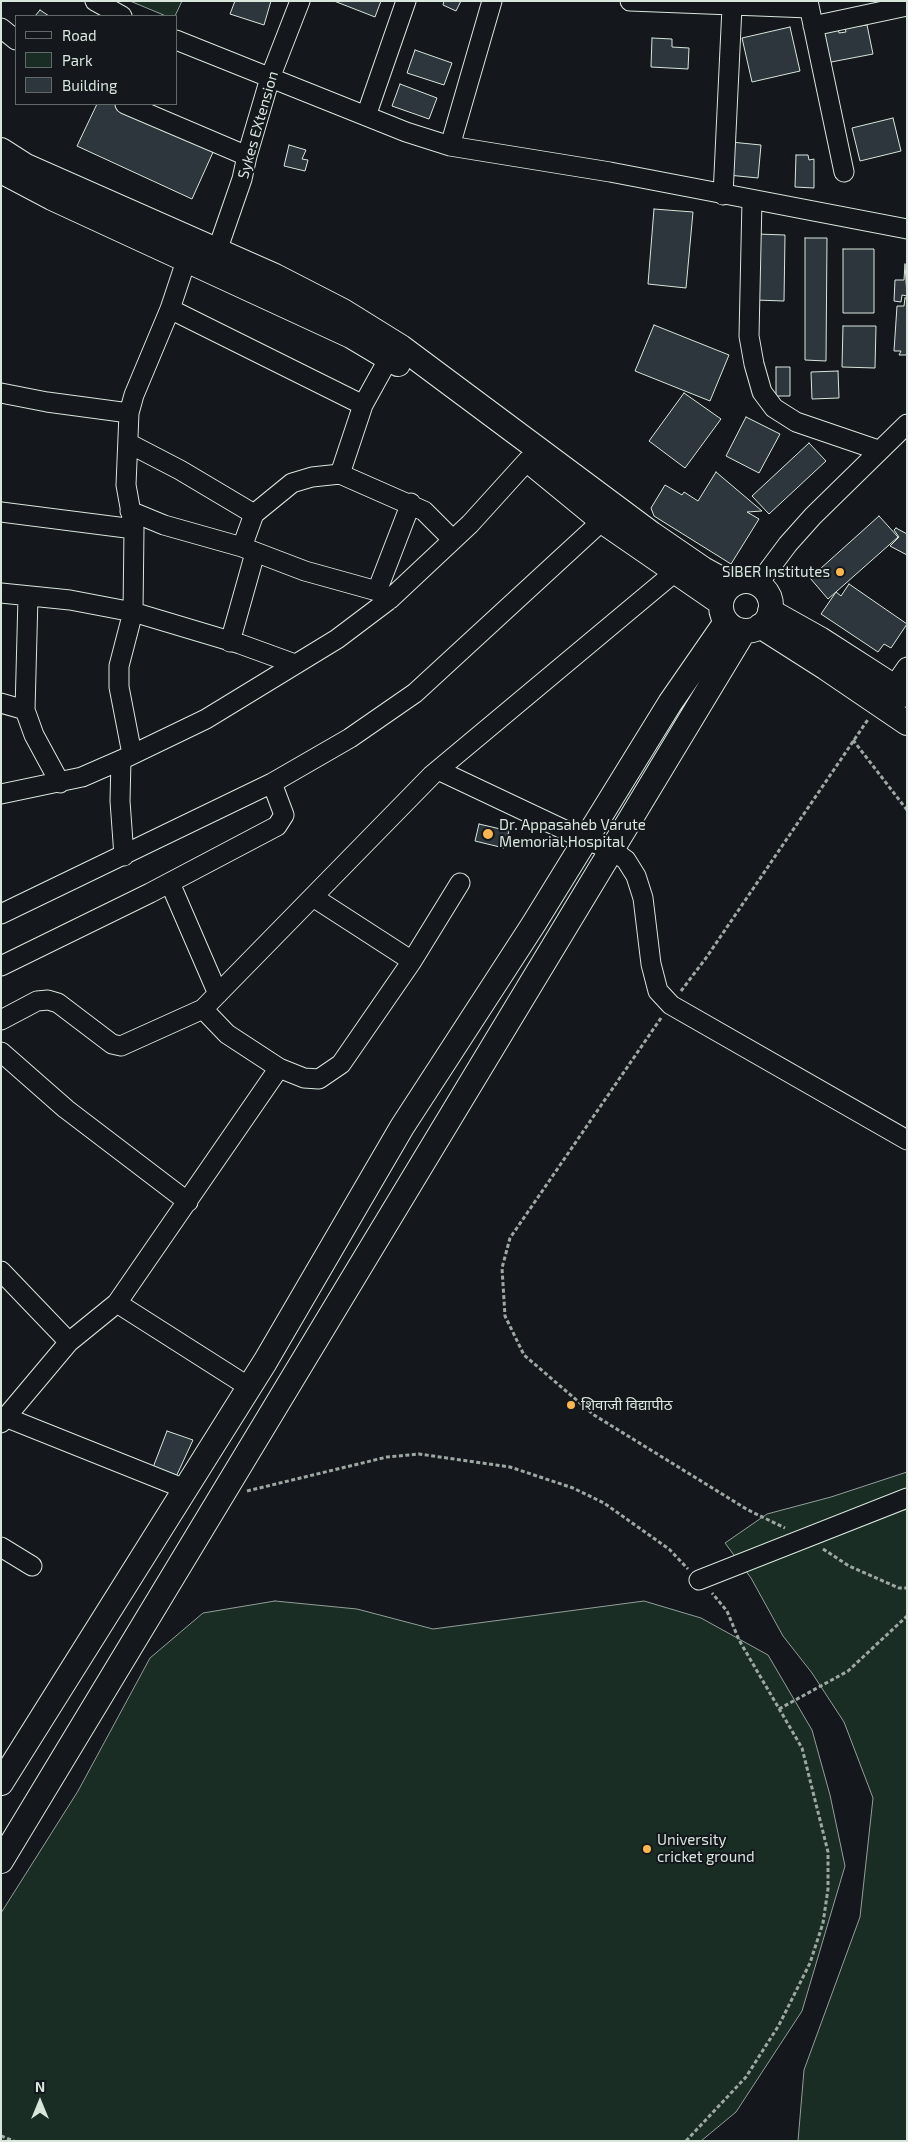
<!DOCTYPE html>
<meta charset="utf-8">
<style>
body{margin:0}
#map{position:relative;width:908px;height:2142px;overflow:hidden;background:#14181c;font-family:"Exo 2",sans-serif}
canvas{display:block}
.frame{position:absolute;inset:0;border:2px solid #d8e6dc;pointer-events:none}
.legend{position:absolute;left:15px;top:15px;width:162px;height:90px;box-sizing:border-box;background:#14181c;border:1px solid #626a69;margin:0;padding:6px 9px;list-style:none;font-size:15px;color:#d8e6dc}
.legend li{display:flex;align-items:center;gap:10px;height:25px}
.legend b{width:25px;border:1px solid #626a69}
.north{position:absolute;left:15px;top:2077px;width:50px;height:50px;-webkit-text-stroke:4px #14181c;paint-order:stroke;rotate:0deg;font-size:14px;font-weight:700;line-height:20px;text-align:center;color:#d8e6dc}
.north::after{content:'';display:block;margin:auto;width:18px;height:22px;background:#d8e6dc;clip-path:polygon(50% 0,100% 100%,50% 72%,0 100%)}
</style>
<div id="map">
<canvas width="908" height="2142"></canvas>
<div class="frame"></div>
<ul class="legend">
<li><b style="height:6px;background:#14181c"></b>Road</li>
<li><b style="height:14px;background:#1a2d24"></b>Park</li>
<li><b style="height:14px;background:#2c363c"></b>Building</li>
</ul>
<div class="north">N</div>
</div>
<script>
const c = document.querySelector('canvas').getContext('2d');
c.lineJoin = 'round';
function paint(path, color) { c.fillStyle = color; c.fill(path, 'evenodd'); }
const poly = rows => new Path2D(rows.map(r => 'M' + r).join(''));
function stroke(path, color, width, dash) { c.strokeStyle = color; c.lineWidth = width; c.lineCap = dash ? 'butt' : 'round'; c.setLineDash(dash || []); c.stroke(path); }
function drawText(font, color, halo, rows, align = 'center') {
  c.font = font + ' "Exo 2","Noto Sans Devanagari",sans-serif'; c.lineWidth = 4; c.setLineDash([]); c.textBaseline = 'middle'; c.strokeStyle = halo; c.fillStyle = color; for (const [text, x, y, turn = 0] of rows) {
    c.save(); c.translate(x, y); c.rotate((+turn || 0) * Math.PI / 180); c.textAlign = isNaN(turn) ? turn : align; if (halo) c.strokeText(text, 0, 0); c.fillText(text, 0, 0); c.restore();
  }
}
const green = poly([
 [130,1,182,1,175,16,166,16,130,1],
 [907,1472,907,2141,798,2141,804,2070,860,1917,873,1798,844,1722,812,1673,783,1636,751,1578,725,1543,767,1514,831,1497,907,1472],
 [275,1601,357,1609,433,1629,644,1601,701,1618,768,1655,812,1730,830,1795,845,1866,802,2011,736,2112,701,2141,1,2141,1,1913,78,1791,150,1658,203,1613,275,1601]
]);
const building = poly([
 [235,1,271,1,264,25,230,14,235,1],
 [334,1,381,1,375,17,334,1],
 [444,1,461,1,456,11,443,5,444,1],
 [40,10,49,16,35,16,40,10],
 [859,20,860,26,867,25,873,54,826,63,819,27,837,24,839,33,846,32,844,23,859,20],
 [790,27,800,71,752,82,742,38,790,27],
 [652,38,672,39,672,47,689,48,688,69,651,67,652,38],
 [415,50,452,63,444,85,407,73,415,50],
 [400,84,437,98,429,119,392,106,400,84],
 [97,104,114,104,214,150,192,199,77,146,97,104],
 [893,118,901,151,860,161,852,128,893,118],
 [731,142,761,145,758,178,728,175,731,142],
 [289,145,306,150,302,159,308,160,305,171,284,166,289,145],
 [796,155,808,155,809,160,814,159,814,188,795,187,796,155],
 [654,209,693,212,686,288,648,284,654,209],
 [757,234,785,235,784,301,755,300,757,234],
 [805,238,827,238,826,361,805,360,805,238],
 [843,249,874,249,874,313,843,313,843,249],
 [905,264,907,296,902,295,901,302,894,301,895,280,904,280,905,264],
 [905,298,907,298,907,355,899,355,901,351,894,351,897,306,904,306,905,298],
 [654,325,729,355,710,401,635,371,654,325],
 [843,326,876,326,875,368,842,367,843,326],
 [776,367,790,367,790,396,776,396,776,367],
 [838,371,839,398,812,399,811,372,838,371],
 [684,393,721,419,685,468,649,441,684,393],
 [746,417,780,434,759,473,726,456,746,417],
 [809,443,826,461,769,514,752,496,809,443],
 [716,472,762,511,747,512,759,519,731,564,654,516,651,508,665,485,682,495,684,492,698,501,716,472],
 [879,516,898,537,828,599,810,578,879,516],
 [896,528,907,534,907,555,890,546,899,537,894,530,896,528],
 [849,584,907,624,891,648,884,644,878,652,821,614,836,592,841,596,849,584],
 [479,824,509,831,504,848,475,841,479,824],
 [167,1431,193,1440,175,1479,152,1470,167,1431]
]);
const path = poly([
 [853,740,907,810],
 [681,991,706,958,869,718],
 [661,1018,510,1238,502,1268,505,1316,524,1355,594,1415,748,1510,785,1528],
 [247,1491,387,1457,419,1454,510,1467,573,1488,604,1503,669,1549,688,1569],
 [823,1549,849,1566,899,1588,907,1588],
 [779,1709,848,1671,907,1616],
 [1,2136,14,2141],
 [686,2141,746,2077,779,2025,810,1963,823,1923,828,1889,828,1852,802,1748,739,1640,727,1611,712,1593]
]);
const minor = poly([
 [95,1,122,16],
 [630,1,809,8],
 [808,1,844,172],
 [813,26,907,6],
 [1,28,16,40],
 [176,40,406,132,450,146,610,172,907,229],
 [125,104,247,156],
 [366,116,406,1],
 [450,146,492,1],
 [723,195,732,7],
 [752,200,749,336,754,364,762,392,774,408,796,422,878,450],
 [217,251,242,179,247,156,270,78,300,1],
 [170,309,363,405],
 [1,393,47,402,129,413],
 [128,443,180,470,254,514],
 [340,474,363,405,389,358],
 [130,511,164,525,242,547,305,571,377,591,390,599],
 [1,512,134,529],
 [242,547,254,514,292,483,312,477,340,474,424,511,453,540],
 [758,584,788,544,813,516,907,424],
 [377,591,411,503],
 [1,593,70,600,133,612,240,644,295,664],
 [28,597,25,710,34,735,60,783],
 [230,642,255,553],
 [893,687,907,667],
 [1,703,25,710],
 [132,754,119,687,119,666,133,612,134,529,126,485,129,413,134,395,170,309,186,261],
 [121,760,120,801,124,856],
 [438,770,586,840,612,850,626,860,636,876,643,898,651,964,658,991,671,1005,907,1140],
 [1,794,82,777,121,760,206,719,337,639,390,599,470,524,528,460],
 [170,883,218,994],
 [313,897,412,961],
 [1,914,272,783,350,738,415,693,602,521],
 [1,966,150,893,277,826,284,815,272,783],
 [203,1009,227,1034,279,1068,304,1078,319,1079,341,1064,412,961,460,883],
 [1,1020,37,1001,48,1000,58,1003,112,1044,121,1046,203,1009,432,775,675,572],
 [1,1052,66,1109,188,1202],
 [1,1271,69,1342],
 [117,1303,249,1387],
 [5,1417,185,1489],
 [1,1423,69,1342,117,1303,279,1068],
 [1,1547,32,1566],
 [699,1580,907,1498]
]);
const major = poly([
 [1,150,26,166,275,276,343,311,401,347,652,534,703,569,732,585],
 [1,171,52,198,351,336,398,364],
 [535,466,602,521,721,603],
 '721 606a25 25 0 1 1 50 0a25 25 0 1 1-50 0Z',
 [770,611,820,639,907,695],
 [760,626,826,668,907,723],
 [1,1783,265,1362,402,1127,533,925,670,703,726,622],
 [1,1861,744,631]
]);
const markers = [
 [840,572,5,"#ffb74d"],
 [488,834,6,"#ffb74d"],
 [571,1405,5,"#ffb74d"],
 [647,1849,5,"#ffb74d"]
];
const streetNames = [
 ["Sykes EXtension",258,125,-74]
];
const poiNames = [
 ["SIBER Institutes",830,572,"right"],
 ["Dr. Appasaheb Varute",499,825],
 ["Memorial Hospital",499,842],
 ["शिवाजी विद्यापीठ",581,1405],
 ["University",657,1840],
 ["cricket ground",657,1857]
];
paint(green, '#1a2d24');
stroke(green, '#939e99', 1);
paint(building, '#2c363c');
stroke(building, '#d8e6dc', 1);
stroke(minor, '#d8e6dc', 21);
stroke(major, '#d8e6dc', 26);
stroke(path, '#9da8a2', 3, [4, 2.5]);
stroke(minor, '#14181c', 19);
stroke(major, '#14181c', 24);
for (const [x, y, r, color] of markers) { const dot = new Path2D(); dot.arc(x, y, r, 0, 2 * Math.PI); c.fillStyle = color; c.fill(dot); stroke(dot, '#14181c', 2); }
drawText('15px', '#d8e6dc', '#14181c', streetNames);
drawText('15px', '#d8e6dc', '#14181c', poiNames, 'left');
</script>
